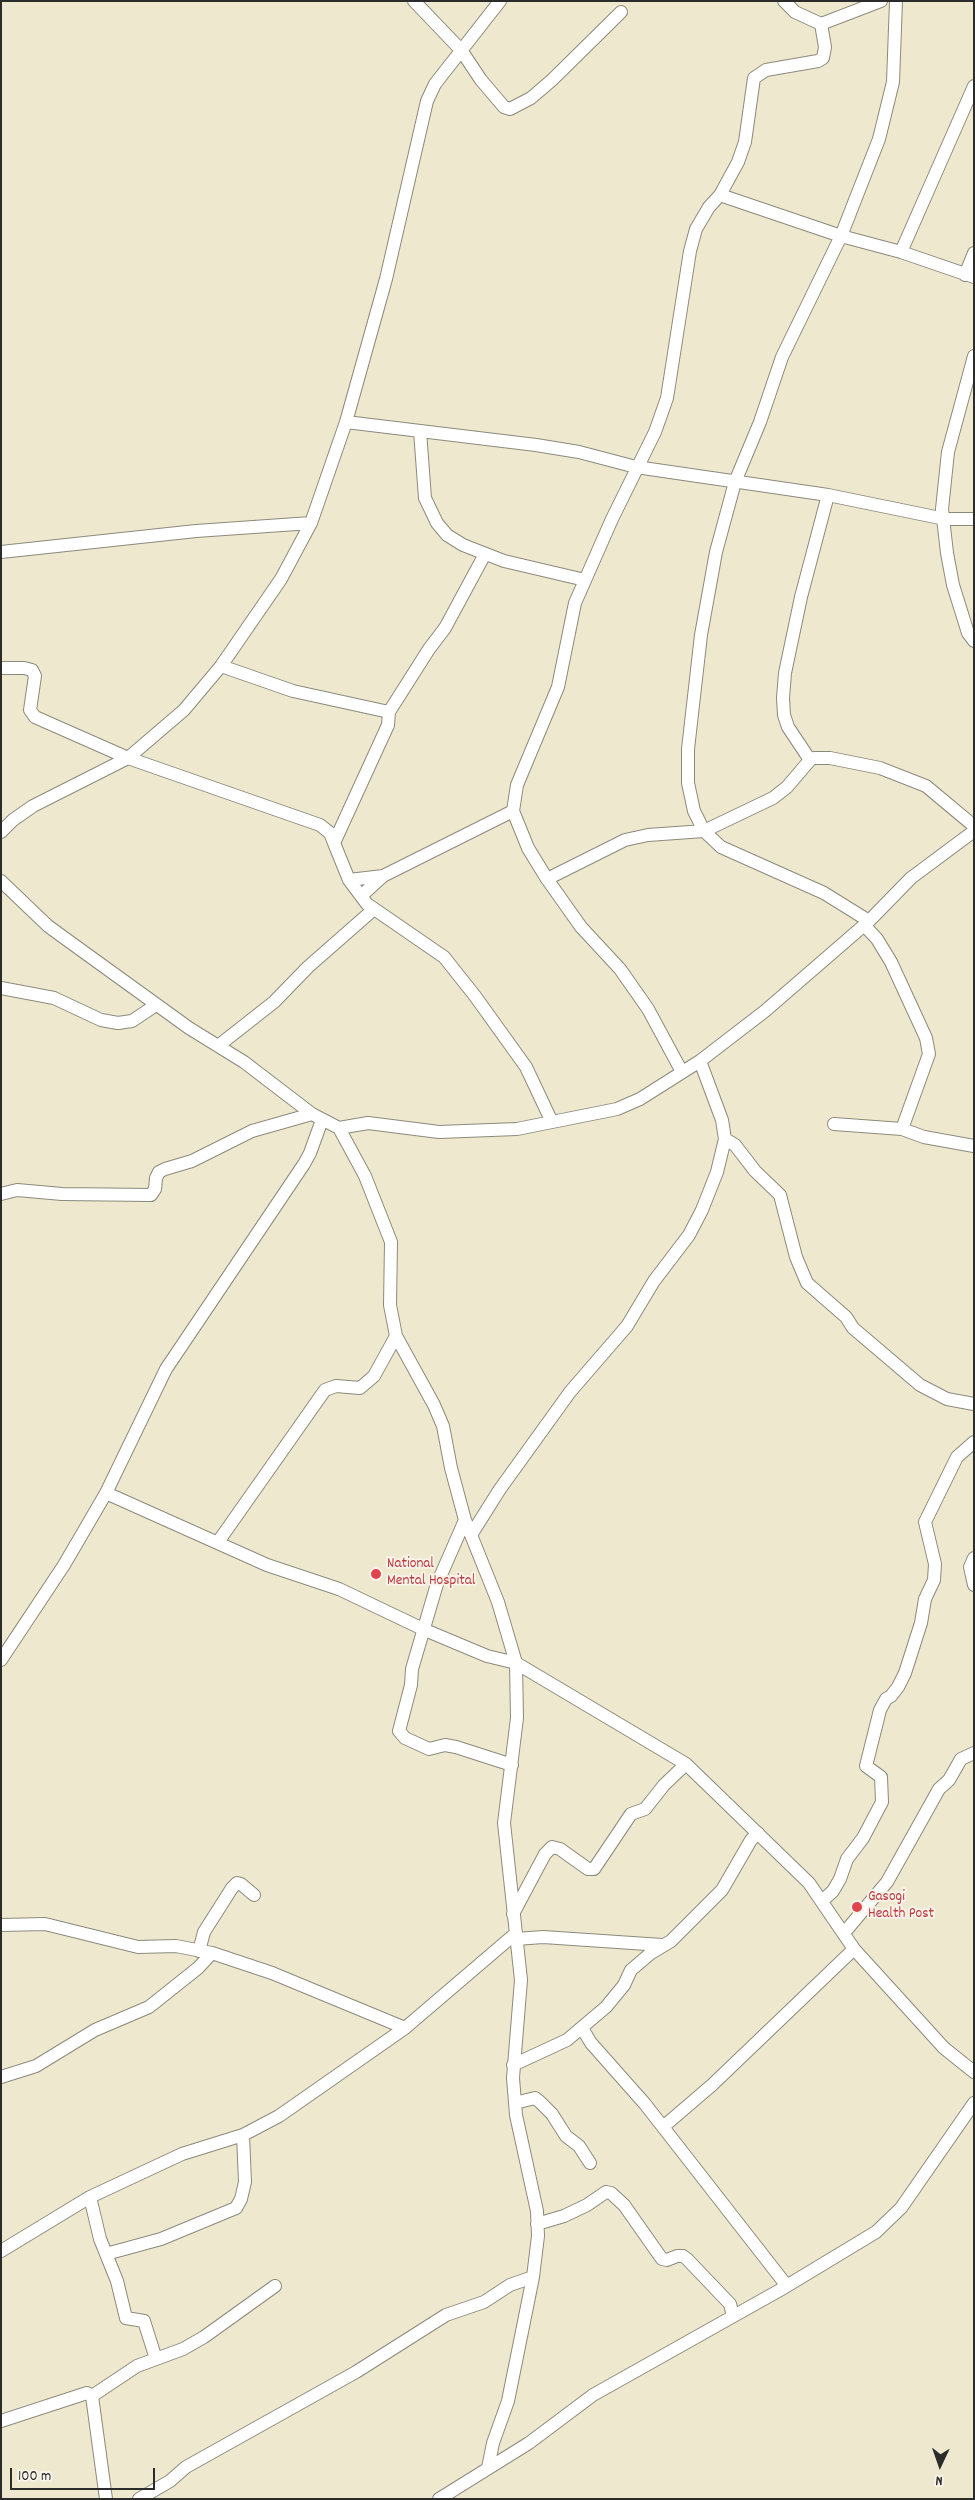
<!DOCTYPE html>
<style>
body{margin:0}
#map{position:relative;width:975px;height:2500px;overflow:hidden;background:#eee8ce;font-family:Dekko,sans-serif}
canvas{display:block}
.frame{position:absolute;inset:0;border:2px solid #2b2b2b;pointer-events:none}
.north{position:absolute;left:915px;top:2440px;width:50px;height:50px;-webkit-text-stroke:4px #f7f3e8;paint-order:stroke;rotate:183deg;font-size:14px;font-weight:700;line-height:20px;text-align:center;color:#2b2b2b}
.north::after{content:'';display:block;margin:auto;width:18px;height:22px;background:#2b2b2b;clip-path:polygon(50% 0,100% 100%,50% 72%,0 100%)}
.scale{position:absolute;left:10px;top:2468px;width:145px;height:22px;box-sizing:border-box;border:2px solid #2b2b2b;border-top:0;padding-left:6px;font-size:15px;line-height:18px;white-space:nowrap;color:#2b2b2b;-webkit-text-stroke:4px #f7f3e8;paint-order:stroke}
</style>
<div id="map">
<canvas width="975" height="2500"></canvas>
<div class="frame"></div>
<div class="north">N</div>
<div class="scale">100 m</div>
</div>
<script>
const c = document.querySelector('canvas').getContext('2d');
c.lineJoin = 'round';
const poly = rows => new Path2D(rows.map(r => 'M' + r).join(''));
function stroke(path, color, width, dash) { c.strokeStyle = color; c.lineWidth = width; c.lineCap = dash ? 'butt' : 'round'; c.setLineDash(dash || []); c.stroke(path); }
function drawText(font, color, halo, rows, align = 'center') {
  c.font = font + ' Dekko,sans-serif'; c.lineWidth = 4; c.setLineDash([]); c.textBaseline = 'middle'; c.strokeStyle = halo; c.fillStyle = color; for (const [text, x, y, turn = 0] of rows) {
    c.save(); c.translate(x, y); c.rotate((+turn || 0) * Math.PI / 180); c.textAlign = isNaN(turn) ? turn : align; if (halo) c.strokeText(text, 0, 0); c.fillText(text, 0, 0); c.restore();
  }
}
const minor = poly([
 [414,1,461,50,481,80,504,107,510,109,531,98,552,80,621,12],
 [784,1,795,12,821,24,881,1],
 [720,195,841,236,901,252,974,277],
 [901,252,974,86],
 [965,275,974,253],
 [974,356,948,452,942,509,947,553,953,585,968,633,974,641],
 [346,422,536,445,579,452,636,467,828,495,945,519,974,519],
 [420,431,425,498,437,523,447,535,463,545,504,561,585,580],
 [1,552,196,531,311,523],
 [485,554,445,628,429,649,389,712,388,725,334,843,349,880,367,904,444,957,475,996,526,1067,551,1120],
 [221,666,293,691,389,712],
 [1,668,24,668,32,670,35,676,30,710,35,717,128,758,320,825,330,833,334,843],
 [810,760,788,727,784,715,783,698,785,673,801,597,828,495],
 [1,832,13,820,33,806,128,758,184,710,221,666,281,579,311,523,346,422,386,279,427,101,435,84,500,1],
 [547,879,625,840,648,835,704,831,773,798,787,787,810,760,814,758,830,758,880,768,926,786,974,826],
 [349,880,383,876],
 [1,881,48,926,81,950,189,1028,244,1062,312,1114,339,1128,365,1176,391,1242,390,1305,396,1336,434,1405,443,1426,451,1468,465,1520,498,1602,516,1663,517,1718,504,1823,521,1980,513,2078,516,2115,537,2211,538,2236,533,2277,508,2401,493,2443,488,2468],
 [361,896,383,876,513,811],
 [869,921,824,893,721,847,704,831,694,811,688,783,688,749,701,635,716,552,735,482,760,422,782,357,841,236,879,139,893,82,896,1],
 [864,925,877,939,891,962,926,1038,929,1054,902,1129],
 [1,988,54,998,101,1020,118,1023,132,1021,156,1005],
 [218,1046,274,1002,308,967,374,909],
 [682,1072,648,1009,620,969,581,927,547,879,528,848,513,811,517,785,558,687,575,603,612,519,655,432,667,398,690,251,696,229,709,207,720,195,738,162,745,142,754,78,766,70,818,61,823,58,825,47,821,24],
 [834,1124,902,1129,924,1137,974,1146],
 [339,1128,368,1123,439,1132,517,1129,617,1109,640,1099,700,1061,765,1011,869,921,911,878,974,831],
 [725,1139,735,1145,755,1171,780,1195,796,1257,807,1283,846,1317,853,1328,920,1385,947,1399,974,1404],
 [1,1194,17,1190,62,1194,151,1195,155,1189,156,1178,159,1172,165,1169,192,1161,252,1131,312,1114],
 [106,1493,267,1565,339,1589,425,1630,487,1656,516,1663,686,1764,809,1883,854,1949,944,2048,974,2072],
 [465,1520,437,1584,412,1669,411,1685,399,1731,405,1738,429,1749,445,1745,456,1747,512,1765],
 [471,1535,500,1489,570,1392,627,1326,654,1281,689,1235,702,1210,717,1172,725,1139,722,1120,700,1061],
 [218,1542,325,1390,336,1386,360,1388,374,1376,396,1336],
 [974,1558,970,1567,974,1585],
 [1,1660,64,1565,106,1493,166,1369,304,1164,310,1153,322,1120],
 [822,1901,833,1891,840,1879,847,1859,863,1838,882,1802,881,1777,866,1766,880,1710,886,1699,891,1696,898,1687,905,1673,921,1623,925,1599,934,1580,935,1564,925,1522,957,1457,974,1442],
 [513,1914,545,1854,552,1847,560,1849,588,1869,594,1869,631,1814,645,1809,664,1785,686,1764],
 [1,1925,45,1924,138,1947,176,1946,212,1953,272,1973,405,2028],
 [844,1933,887,1882,939,1789,949,1780,961,1759,974,1753],
 [516,1939,543,1937,662,1945],
 [199,1951,204,1932,232,1888,237,1883,241,1884,254,1895],
 [582,2028,591,2043,645,2104,787,2286],
 [513,2065,567,2040,606,2007,624,1985,631,1970,651,1953,671,1941,722,1890,751,1840,758,1833],
 [1,2077,36,2066,95,2030,149,2007,198,1968,212,1953],
 [515,2103,535,2098,540,2102,552,2114,566,2136,579,2146,590,2163],
 [663,2127,712,2085,854,1949],
 [90,2197,100,2239,117,2281,126,2318,144,2321,156,2359],
 [537,2224,564,2216,587,2205,606,2192,611,2193,624,2205,662,2259,667,2260,677,2256,683,2256,687,2259,730,2304,733,2316],
 [1,2251,90,2197,182,2154,243,2135,279,2116,405,2028,515,1934],
 [106,2254,161,2239,236,2208,241,2199,245,2182,243,2135],
 [92,2396,137,2366,183,2349,204,2337,275,2286],
 [1,2421,87,2393,92,2396,106,2499],
 [139,2499,170,2481,186,2467,356,2372,446,2315,484,2302,510,2285,533,2277],
 [439,2499,529,2443,593,2395,780,2290,876,2232,901,2208,974,2103]
]);
const markers = [
 [376,1574,6,"#e0444e"],
 [857,1907,6,"#e0444e"]
];
const healthNames = [
 ["National",387,1565],
 ["Mental Hospital",387,1582],
 ["Gasogi",868,1898],
 ["Health Post",868,1915]
];
stroke(minor, '#8c8a7c', 14);
stroke(minor, '#fff', 12);
for (const [x, y, r, color] of markers) { const dot = new Path2D(); dot.arc(x, y, r, 0, 2 * Math.PI); c.fillStyle = color; c.fill(dot); stroke(dot, '#f7f3e8', 2); }
drawText('15px', '#be3a42', '#f7f3e8', healthNames, 'left');
</script>
